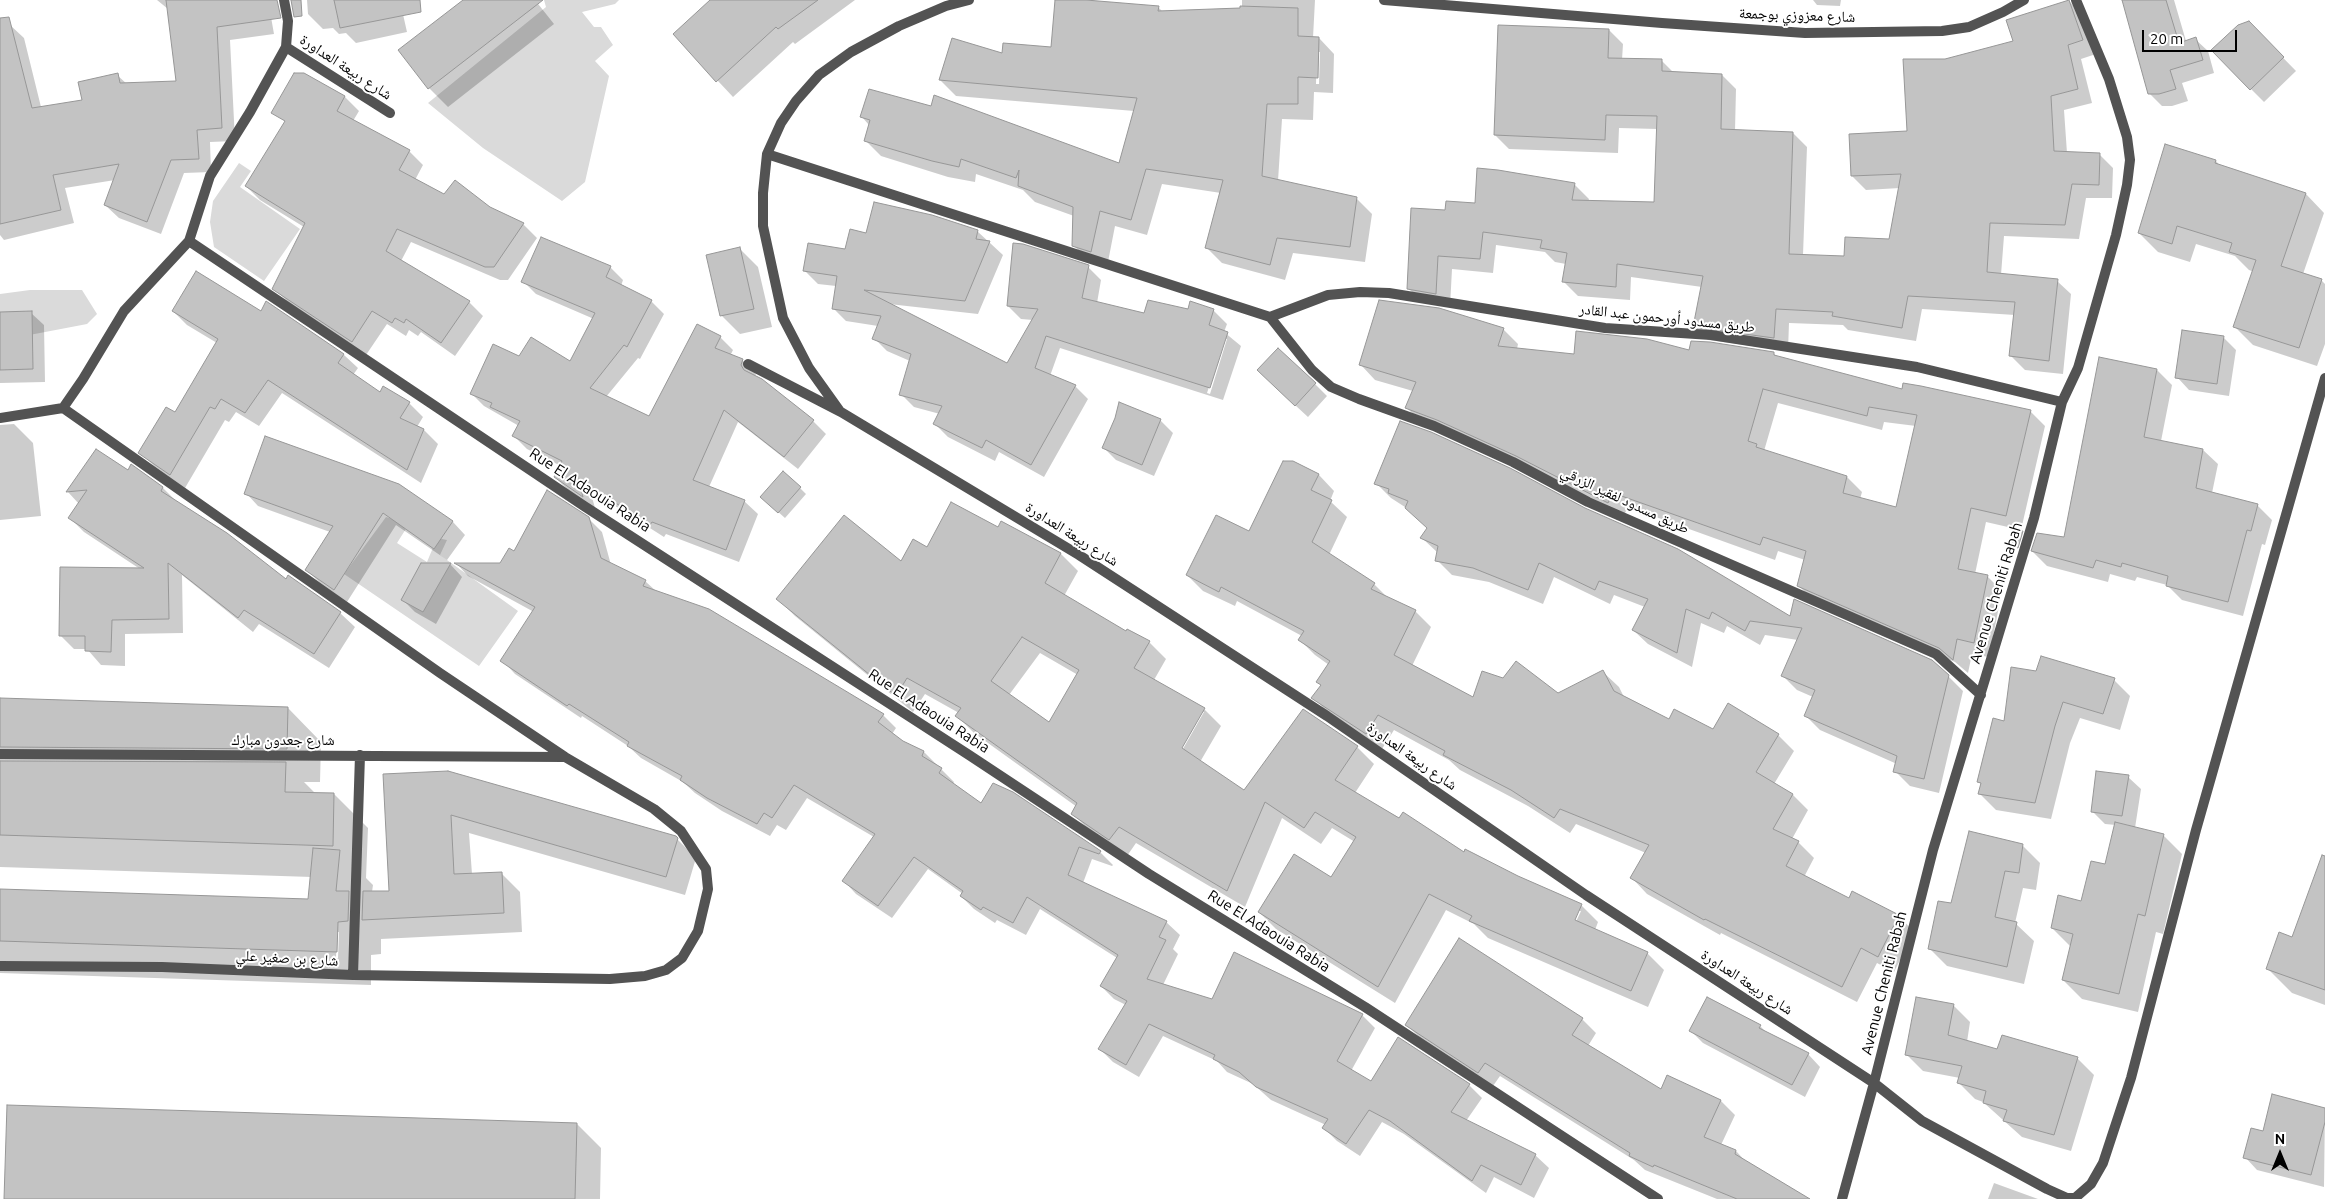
<!DOCTYPE html>
<meta charset="utf-8">
<style>
body{margin:0}
#map{position:relative;width:2325px;height:1199px;overflow:hidden;background:#fff;font-family:Ubuntu,sans-serif}
canvas{display:block}
.north{position:absolute;left:2255px;top:1129px;width:50px;height:50px;-webkit-text-stroke:4px #fff;paint-order:stroke;rotate:0deg;font-size:14px;font-weight:700;line-height:20px;text-align:center;color:#000}
.north::after{content:'';display:block;margin:auto;width:18px;height:22px;background:#000;clip-path:polygon(50% 0,100% 100%,50% 72%,0 100%)}
.scale{position:absolute;left:2142px;top:30px;width:95px;height:22px;box-sizing:border-box;border:2px solid #000;border-top:0;padding-left:6px;font-size:15px;line-height:18px;white-space:nowrap;color:#000;-webkit-text-stroke:4px #fff;paint-order:stroke}
</style>
<div id="map">
<canvas width="2325" height="1199"></canvas>
<div class="north">N</div>
<div class="scale">20 m</div>
</div>
<script>
const c = document.querySelector('canvas').getContext('2d');
c.lineJoin = 'round';
function paint(path, color) { c.fillStyle = color; c.fill(path, 'evenodd'); }
const poly = rows => new Path2D(rows.map(r => 'M' + r).join(''));
function stroke(path, color, width, dash) { c.strokeStyle = color; c.lineWidth = width; c.lineCap = dash ? 'butt' : 'round'; c.setLineDash(dash || []); c.stroke(path); }
function drawText(font, color, halo, rows, align = 'center') {
  c.font = font + ' Ubuntu,"Noto Naskh Arabic",sans-serif'; c.lineWidth = 4; c.setLineDash([]); c.textBaseline = 'middle'; c.strokeStyle = halo; c.fillStyle = color; for (const [text, x, y, turn = 0] of rows) {
    c.save(); c.translate(x, y); c.rotate((+turn || 0) * Math.PI / 180); c.textAlign = isNaN(turn) ? turn : align; if (halo) c.strokeText(text, 0, 0); c.fillText(text, 0, 0); c.restore();
  }
}
const green = poly([
 [544,0,619,0,615,4,582,12,594,27,601,27,613,45,595,61,609,76,585,182,562,201,483,148,428,103,546,7],
 [239,163,251,171,240,187,300,229,264,281,214,247,210,222,213,201],
 [30,290,82,290,97,314,87,324,19,337,0,330,0,294],
 [386,517,409,524,397,543,427,562,437,538,447,540,440,555,518,611,479,666,344,574]
]);
const shadow = poly([
 [157,0,268,0,274,34,230,40,235,141,210,142,211,172,184,173,161,234,119,218,105,205,115,180,65,188,74,223,4,240,0,235,0,27,10,25,24,38,41,107,84,101,117,75,127,84,177,82,168,9],
 [307,0,407,0,400,1,407,32,356,43,346,33,339,34,333,28,323,29,308,14],
 [465,0,535,0,554,24,448,107,429,88],
 [712,0,855,0,795,44,793,42,733,97,674,34],
 [1057,0,1158,7,1163,12,1242,8,1242,0,1315,0,1313,38,1319,38,1334,54,1333,93,1314,92,1313,120,1282,119,1278,181,1356,198,1372,214,1365,262,1293,253,1285,280,1222,263,1207,248,1221,193,1162,184,1147,235,1115,226,1107,267,1089,261,1073,245,1074,216,1035,202,1023,190,976,174,975,182,948,177,881,156,865,140,869,125,862,117,1119,164,1134,111,956,96,940,80,1003,55,1053,48],
 [1317,52,1320,52,1319,84,1316,84],
 [1813,0,1841,0,1840,6,1817,5],
 [2123,0,2174,0,2186,41,2195,39,2208,51,2214,73,2182,83,2188,101,2172,106,2162,106,2149,93],
 [2069,1,2083,15,2096,54,2081,59,2092,103,2064,110,2067,153,2099,154,2113,168,2112,198,2086,198,2079,239,2004,236,2001,275,2057,281,2071,294,2063,374,2025,370,2011,356,2015,315,1922,309,1916,341,1848,330,1843,325,1789,323,1788,351,1708,340,1694,327,1702,287,1631,277,1630,300,1578,296,1564,282,1566,264,1555,262,1545,252,1496,245,1493,273,1452,269,1450,307,1422,302,1408,288,1447,211,1476,205,1498,171,1575,185,1589,199,1588,202,1655,203,1657,129,1619,128,1618,153,1509,149,1495,135,1609,30,1623,44,1622,60,1661,60,1674,73,1722,75,1736,89,1735,131,1793,133,1807,147,1803,255,1845,257,1890,241,1900,188,1866,190,1852,176,1908,133,1945,61,2015,41],
 [2251,25,2296,71,2264,102,2218,56],
 [316,81,345,97,359,111,353,121,409,151,423,165,415,180,444,195,489,208,523,224,537,238,508,280,500,280,411,242,401,261,469,302,483,316,455,356,421,332,418,336,409,330,406,336,387,324,366,355,288,302,274,288,304,227,260,200,246,186],
 [2166,146,2216,161,2220,166,2306,194,2324,213,2303,274,2321,280,2325,284,2325,344,2317,366,2253,345,2235,327,2254,272,2249,270,2235,256,2196,244,2190,262,2158,252,2139,233],
 [977,231,1003,255,978,314,889,304,1008,365,1033,320,1021,319,1008,306,1088,267,1101,280,1097,303,1145,315,1213,310,1227,324,1224,332,1241,346,1223,400,1060,348,1050,376,1075,386,1088,399,1044,477,999,452,995,461,948,437,935,424,940,414,914,407,901,394,910,361,887,351,874,338,878,326,846,321,833,308,836,286,818,284,805,271,846,251,867,235],
 [1225,339,1227,339,1210,394,1207,393],
 [739,248,758,267,772,327,740,334,721,315],
 [610,267,623,280,621,286,651,301,664,314,640,359,638,358,606,397,649,418,720,337,733,350,730,356,742,360,756,374,755,376,813,421,826,434,798,469,738,422,709,487,744,501,758,514,739,562,666,534,664,537,590,490,595,508,568,490,555,477,561,466,527,449,514,436,519,426,484,406,471,393,520,357,571,363,594,319,536,294,523,281],
 [173,311,262,313,344,355,358,368,353,375,380,393,409,403,423,417,417,427,424,430,438,444,421,483,282,393,259,426,236,412,229,422,225,420,185,488,154,466,140,452,175,414,217,343,187,325],
 [31,313,44,325,45,382,0,383,0,314],
 [1503,329,1518,344,1517,349,1575,356,1690,352,1773,353,1777,357,1903,390,2030,411,2045,426,2021,530,1986,522,1975,574,1987,576,2002,591,1989,657,1972,654,1968,673,1955,662,1814,601,1799,586,1805,560,1778,551,1775,560,1628,507,1623,517,1422,423,1407,408,1413,391,1375,380,1361,365],
 [1778,403,1882,430,1884,422,1916,426,1897,508,1860,499,1862,492,1847,477,1764,451],
 [2223,337,2236,350,2229,396,2189,390,2177,377],
 [2157,370,2172,385,2161,441,2203,450,2218,464,2212,493,2257,505,2272,520,2265,545,2262,544,2243,616,2182,600,2167,585,2137,577,2135,581,2110,574,2108,582,2047,566,2032,551,2065,539],
 [1271,383,1315,384,1327,396,1308,417],
 [1160,420,1173,433,1154,476,1116,460,1104,448],
 [14,424,33,443,41,516,0,520,0,425],
 [96,450,128,472,132,466,163,488,177,502,286,581,340,613,355,627,329,668,259,624,253,632,182,575,183,633,125,634,125,666,101,665,87,649,74,649,60,635,140,569,84,532,70,518,79,504,68,492],
 [1293,463,1319,475,1334,491,1330,501,1347,517,1329,555,1374,584,1389,599,1415,611,1431,627,1412,666,1474,699,1558,694,1603,672,1619,687,1624,697,1670,720,1713,731,1778,735,1794,751,1774,784,1793,795,1808,810,1792,839,1798,842,1814,858,1804,877,1849,900,1853,893,1899,916,1914,932,1894,972,1877,963,1857,1002,1721,933,1720,935,1647,894,1632,878,1646,853,1576,824,1570,833,1528,806,1460,770,1449,760,1394,730,1382,749,1328,713,1313,697,1322,685,1329,665,1315,655,1300,640,1302,636,1237,601,1235,606,1203,591,1187,575,1249,533],
 [1376,483,1790,618,1948,676,1963,691,1939,793,1910,786,1895,771,1897,764,1820,730,1805,715,1813,697,1797,690,1783,676,1798,640,1765,635,1760,645,1727,626,1724,633,1701,623,1692,667,1648,644,1633,630,1645,607,1614,595,1610,604,1554,577,1543,604,1489,582,1452,575,1437,560,1438,553,1422,538,1429,529,1408,509,1391,498],
 [399,486,453,522,465,535,447,560,396,525,347,602,319,582,307,570,330,532,258,506,246,493],
 [800,488,806,494,785,518,768,503],
 [588,518,602,532,611,565,645,581,657,592,883,715,896,728,892,734,903,742,924,752,954,782,953,784,981,805,1100,852,1113,865,1112,866,1092,859,1083,883,1166,922,1180,935,1173,949,1178,954,1163,985,1212,1000,1362,1015,1375,1028,1351,1071,1371,1083,1398,1039,1469,1085,1482,1098,1466,1121,1535,1155,1549,1168,1534,1198,1494,1177,1486,1193,1404,1134,1382,1122,1360,1156,1337,1141,1324,1128,1326,1125,1271,1100,1253,1084,1227,1072,1217,1061,1163,1036,1139,1077,1113,1062,1100,1049,1126,1005,1114,999,1101,986,1117,958,1040,909,1026,935,997,920,995,923,974,909,961,896,963,894,928,869,892,918,856,894,843,880,874,837,807,798,786,830,777,825,770,836,722,811,695,793,683,782,641,758,628,746,582,716,581,718,515,674,502,660,534,612,468,576,457,564,501,564,515,553],
 [1001,523,1061,554,1078,571,1064,596,1127,632,1149,642,1166,659,1154,680,1204,709,1221,726,1200,762,1245,791,1357,747,1374,764,1355,793,1464,854,1581,905,1598,922,1595,930,1647,953,1664,970,1648,1007,1488,938,1474,924,1446,910,1395,1003,1276,929,1259,912,1331,879,1355,842,1332,828,1321,844,1282,818,1245,907,1136,843,1127,856,1090,831,1073,814,1077,807,974,733,957,716,959,713,925,694,913,712,795,616,778,599,902,562,928,548,998,528],
 [1040,653,1078,675,1049,724,1009,695],
 [1201,712,1204,712,1180,754,1178,753],
 [1578,911,1581,911,1574,926,1572,926],
 [450,564,462,577,436,624,415,612,403,600],
 [2114,680,2130,696,2120,730,2080,718,2070,743,2051,819,1996,810,1980,794,1982,785,1978,781,2005,722],
 [0,699,288,708,321,742,320,782,304,782,316,794,334,794,368,828,366,878,373,885,372,892,390,892,384,775,675,837,696,858,685,895,469,833,472,874,501,873,520,892,522,932,381,939,381,954,371,955,371,985,0,973,0,890,309,900,312,877,0,867],
 [337,932,339,932,338,958,336,958],
 [2128,777,2141,789,2135,828,2163,835,2182,854,2163,934,2156,932,2138,1012,2082,999,2063,980,2071,947,2052,928,2082,903,2106,866,2116,825,2105,824,2092,811],
 [2022,845,2040,863,2036,890,2023,888,2015,923,2034,941,2024,984,1947,966,1929,948,1952,905],
 [2325,870,2325,1005,2292,993,2267,968,2293,938],
 [1953,1005,1970,1022,1967,1042,1998,1051,2077,1058,2094,1075,2071,1151,2022,1137,1983,1102,1975,1099,1958,1082,1960,1078,1923,1071,1906,1054],
 [1582,1019,1596,1033,1588,1046,1661,1091,1668,1077,1721,1101,1735,1115,1721,1145,1736,1151,1748,1164,1807,1199,1717,1199,1645,1170,1634,1160,1500,1076,1493,1086,1421,1039,1407,1025],
 [1760,1026,1768,1034,1808,1054,1820,1067,1805,1097,1703,1043,1691,1031],
 [2325,1109,2324,1187,2257,1170,2245,1157,2264,1133],
 [577,1124,601,1148,600,1199,5,1199],
 [1994,1183,2038,1199,1988,1199]
]);
const building = poly([
 [166,0,277,0,281,18,217,27,222,128,197,130,199,159,171,160,147,222,104,205,119,164,53,175,61,210,0,224,0,18,9,17,32,108,82,100,78,82,118,73,120,83,176,81,166,0],
 [291,0,301,0,302,16,294,17,291,0],
 [334,0,420,0,421,12,340,28,334,0],
 [463,0,543,0,428,89,398,50,463,0],
 [710,0,818,0,778,29,776,27,716,82,673,34,710,0],
 [1055,0,1086,0,1159,6,1158,11,1240,8,1240,6,1298,8,1298,36,1319,37,1318,78,1298,77,1298,104,1267,104,1262,176,1357,197,1350,247,1277,238,1270,265,1205,248,1223,180,1146,169,1131,220,1100,211,1091,252,1072,246,1073,207,1018,186,1019,170,1016,178,961,159,959,167,932,161,864,141,870,120,860,117,869,89,931,106,934,95,1119,163,1137,98,939,80,952,38,1002,53,1003,43,1051,47,1055,0],
 [2069,0,2083,40,2068,45,2078,89,2051,96,2054,151,2100,153,2099,185,2072,184,2065,225,1990,223,1987,272,2058,279,2049,361,2009,356,2015,302,1908,296,1902,328,1832,316,1833,312,1776,309,1774,338,1693,327,1703,276,1617,264,1616,287,1562,282,1567,253,1540,248,1542,240,1483,232,1480,259,1438,256,1436,294,1407,289,1411,208,1445,210,1446,201,1475,203,1477,168,1498,170,1575,183,1572,200,1654,202,1657,116,1606,115,1605,140,1494,135,1498,25,1609,29,1608,58,1662,59,1662,71,1722,74,1721,129,1793,132,1789,254,1844,256,1845,237,1889,239,1901,174,1851,176,1849,134,1907,131,1903,59,1945,59,2013,41,2006,20,2069,0],
 [2122,0,2166,0,2179,43,2196,37,2203,60,2170,70,2176,89,2159,94,2148,94,2122,0],
 [2249,21,2284,57,2250,90,2211,50,2238,25,2249,21],
 [294,73,304,73,345,96,337,111,410,150,399,170,444,194,455,180,490,207,524,223,494,267,485,267,397,229,386,251,470,301,441,343,406,319,404,323,395,318,392,323,372,311,352,342,272,289,305,223,245,186,285,121,271,113,294,73],
 [2165,144,2216,160,2215,163,2306,193,2281,266,2322,279,2299,348,2233,327,2256,260,2229,252,2232,243,2177,226,2172,244,2138,233,2165,144],
 [874,202,932,215,978,230,976,239,990,241,965,301,864,290,1007,363,1038,309,1007,306,1013,243,1023,244,1089,265,1082,298,1144,313,1148,300,1188,309,1190,301,1214,309,1209,325,1228,332,1210,388,1046,336,1035,368,1076,385,1031,465,986,440,982,448,933,424,942,406,899,395,911,354,872,339,881,316,832,309,837,276,803,271,808,243,845,249,850,229,866,233,874,202],
 [541,237,611,266,606,277,652,300,627,347,624,345,590,388,649,416,697,324,721,336,715,348,743,359,741,365,744,370,762,379,814,420,784,457,724,410,693,480,745,500,726,550,652,522,650,525,578,479,583,497,554,477,562,461,512,436,520,421,490,407,492,403,470,394,493,344,519,356,531,337,570,361,595,313,521,282,541,237],
 [740,247,754,309,720,316,706,255,740,247],
 [196,271,261,311,266,301,344,354,338,363,380,392,383,386,410,402,400,418,424,429,407,470,268,380,245,413,221,399,215,409,210,407,170,475,138,453,166,407,175,412,218,339,172,311,196,271],
 [1379,300,1439,308,1504,328,1498,346,1574,354,1576,331,1647,339,1689,350,1691,341,1710,342,1774,352,1774,355,1902,389,1903,383,1921,386,2031,410,2006,516,1971,508,1958,569,1988,575,1974,643,1957,639,1953,660,1939,648,1797,586,1806,551,1763,537,1760,545,1613,493,1608,503,1516,456,1437,420,1405,408,1416,382,1359,365,1379,300],
 [1763,389,1867,416,1869,407,1917,415,1896,507,1843,493,1847,476,1756,447,1757,444,1748,441,1763,389],
 [32,311,33,369,0,370,0,312,32,311],
 [2182,330,2224,336,2217,384,2175,378,2182,330],
 [1278,348,1316,383,1295,406,1257,370,1278,348],
 [2099,357,2157,369,2144,437,2203,449,2196,488,2258,504,2251,531,2247,530,2228,602,2166,586,2168,576,2122,563,2121,567,2096,560,2093,568,2031,551,2037,533,2064,537,2099,357],
 [1119,402,1161,419,1142,465,1102,448,1115,418,1119,402],
 [1400,421,1431,432,1510,468,1585,508,1678,549,1790,616,1794,599,1932,660,1949,675,1924,779,1893,772,1897,756,1804,716,1815,690,1781,676,1802,628,1750,621,1745,631,1712,612,1709,619,1686,609,1677,653,1632,630,1648,599,1599,581,1595,590,1539,563,1528,590,1473,568,1435,561,1438,546,1420,538,1427,528,1405,508,1408,501,1388,493,1389,489,1374,484,1400,421],
 [265,436,399,484,453,521,434,549,383,513,334,590,305,570,333,526,244,494,265,436],
 [96,449,128,470,131,464,163,487,161,491,227,533,286,579,288,575,341,612,314,654,244,610,238,618,168,563,169,619,112,620,111,652,85,651,85,636,59,636,60,567,144,568,68,518,87,490,66,492,96,449],
 [1283,461,1293,461,1319,474,1311,490,1332,500,1312,542,1375,583,1371,589,1416,610,1394,655,1473,697,1482,671,1503,678,1516,661,1558,693,1603,670,1614,691,1669,719,1674,709,1713,729,1728,703,1779,734,1756,772,1793,794,1773,829,1799,841,1786,866,1849,898,1852,891,1899,915,1878,957,1861,948,1842,987,1705,919,1704,920,1630,878,1649,845,1560,809,1554,818,1511,790,1443,755,1445,751,1378,715,1366,734,1311,698,1321,685,1316,682,1330,661,1298,640,1304,631,1221,587,1219,592,1186,575,1216,515,1249,531,1283,461],
 [783,471,801,487,778,513,760,497,783,471],
 [547,490,589,517,601,558,646,580,643,586,709,609,884,714,878,722,903,741,924,751,922,756,942,768,939,773,981,803,993,783,1013,792,1101,851,1099,854,1079,847,1068,875,1167,921,1159,937,1166,940,1147,979,1212,999,1234,952,1363,1014,1337,1061,1371,1081,1398,1037,1470,1084,1451,1112,1536,1154,1521,1185,1481,1165,1472,1181,1390,1121,1369,1110,1346,1144,1322,1128,1328,1119,1256,1087,1239,1072,1213,1059,1215,1055,1149,1024,1126,1065,1098,1049,1127,1001,1100,986,1118,955,1027,897,1013,923,983,907,981,910,960,896,963,891,914,857,878,906,842,881,875,834,794,785,772,818,764,813,757,824,707,798,680,780,682,776,627,746,629,742,569,704,567,706,500,661,535,607,454,563,500,563,509,548,514,551,547,490],
 [951,502,998,527,1001,521,1061,553,1045,583,1126,631,1127,629,1150,641,1134,668,1205,708,1182,748,1244,790,1303,709,1358,746,1335,780,1399,818,1403,812,1464,852,1465,849,1518,876,1582,904,1575,920,1648,952,1631,991,1469,921,1472,916,1429,894,1378,987,1258,912,1294,854,1331,877,1356,837,1315,812,1304,828,1265,802,1227,891,1119,827,1109,840,1071,814,1077,803,955,716,961,708,907,678,896,696,776,599,844,515,901,561,913,539,927,547,951,502],
 [1022,637,1079,670,1049,722,991,681,1022,637],
 [2015,530,2023,531,2018,548,2012,546,2015,530],
 [421,563,451,563,423,612,401,600,421,563],
 [2041,656,2115,678,2103,714,2063,702,2055,726,2035,803,1978,794,1981,783,1977,782,1993,718,2004,721,2011,667,2036,671,2041,656],
 [0,698,288,707,287,749,0,747,0,698],
 [0,761,286,762,285,792,334,793,333,846,0,835,0,761],
 [448,771,676,836,678,838,666,877,451,815,454,874,502,872,504,913,362,920,363,891,389,891,383,774,448,771],
 [2096,771,2129,775,2122,816,2091,812,2096,771],
 [2115,822,2164,834,2145,916,2138,914,2119,994,2062,980,2073,934,2051,928,2058,895,2081,901,2091,861,2105,864,2115,822],
 [1969,831,2023,844,2019,873,2005,871,1995,917,2017,922,2007,967,1928,949,1938,901,1951,903,1969,831],
 [313,848,340,850,336,891,349,891,348,921,338,922,337,952,0,941,0,889,308,899,313,848],
 [2322,855,2325,856,2325,990,2266,969,2279,932,2292,937,2322,855],
 [1459,938,1583,1018,1572,1035,1661,1089,1667,1075,1721,1100,1704,1137,1736,1150,1735,1154,1810,1199,1737,1199,1654,1165,1653,1167,1629,1156,1630,1153,1485,1063,1478,1073,1405,1025,1459,938],
 [1707,997,1761,1025,1759,1028,1809,1053,1792,1085,1689,1031,1707,997],
 [1916,997,1954,1004,1948,1035,1997,1049,2002,1035,2078,1057,2054,1135,2003,1121,2007,1110,1983,1103,1986,1091,1957,1083,1962,1066,1905,1055,1916,997],
 [2272,1094,2325,1108,2325,1122,2311,1175,2243,1158,2251,1128,2263,1131,2272,1094],
 [7,1105,577,1123,575,1199,4,1199,7,1105]
]);
const minor = poly([
 [1384,0,1662,23,1805,33,1942,31,1969,27,2003,12,2024,0],
 [286,47,390,113],
 [767,154,1270,317],
 [189,241,584,506,969,755,1149,874,1365,1007,1658,1199],
 [1270,317,1312,370,1331,387,1359,399,1434,426,1513,462,1588,502,1936,654,1981,695],
 [1270,317,1328,295,1360,292,1389,293,1605,328,1711,335,1917,367,2062,402],
 [748,364,841,412,1079,555,1327,716,1586,895,1874,1083,1922,1121,2047,1189,2067,1198,2075,1198,2091,1184,2103,1163,2131,1078,2196,830,2325,378],
 [63,408,440,673,565,757,654,809,681,831,706,869,708,889,698,931,682,958,666,970,645,976,610,979,353,975],
 [839,410,809,368,783,318,763,226,763,193,767,154,781,123,796,101,819,75,851,52,899,26,946,6,969,0],
 [0,418,63,408,83,379,124,311,189,241,210,176,250,112,286,47,288,21,284,0],
 [0,754,564,757],
 [0,966,162,967,353,975,360,755],
 [1842,1199,1874,1083,1933,850,2034,518,2062,402,2078,368,2116,235,2127,185,2130,160,2127,137,2109,79,2076,0]
]);
const streetNames = [
 ["شارع معزوزي بوجمعة",1797,15,2],
 ["شارع ربيعة العداورة",346,67,33],
 ["طريق مسدود أورحمون عبد القادر",1667,318,6],
 ["Rue El Adaouia Rabia",590,490,33],
 ["طريق مسدود لفقير الزرقي",1625,500,25],
 ["شارع ربيعة العداورة",1072,534,32],
 ["Avenue Cheniti Rabah",1996,593,-73],
 ["Rue El Adaouia Rabia",929,711,33],
 ["شارع جعدون مبارك",283,740],
 ["شارع ربيعة العداورة",1412,756,35],
 ["Rue El Adaouia Rabia",1269,931,32],
 ["شارع بن صغير علي",287,958,3],
 ["شارع ربيعة العداورة",1747,982,33],
 ["Avenue Cheniti Rabah",1884,983,-76]
];
paint(green, '#dadada');
paint(shadow, '#0003');
paint(building, '#c3c3c3');
stroke(building, '#979797', 1);
stroke(minor, '#535353', 10);
drawText('15px', '#000', '#fff', streetNames);
</script>
